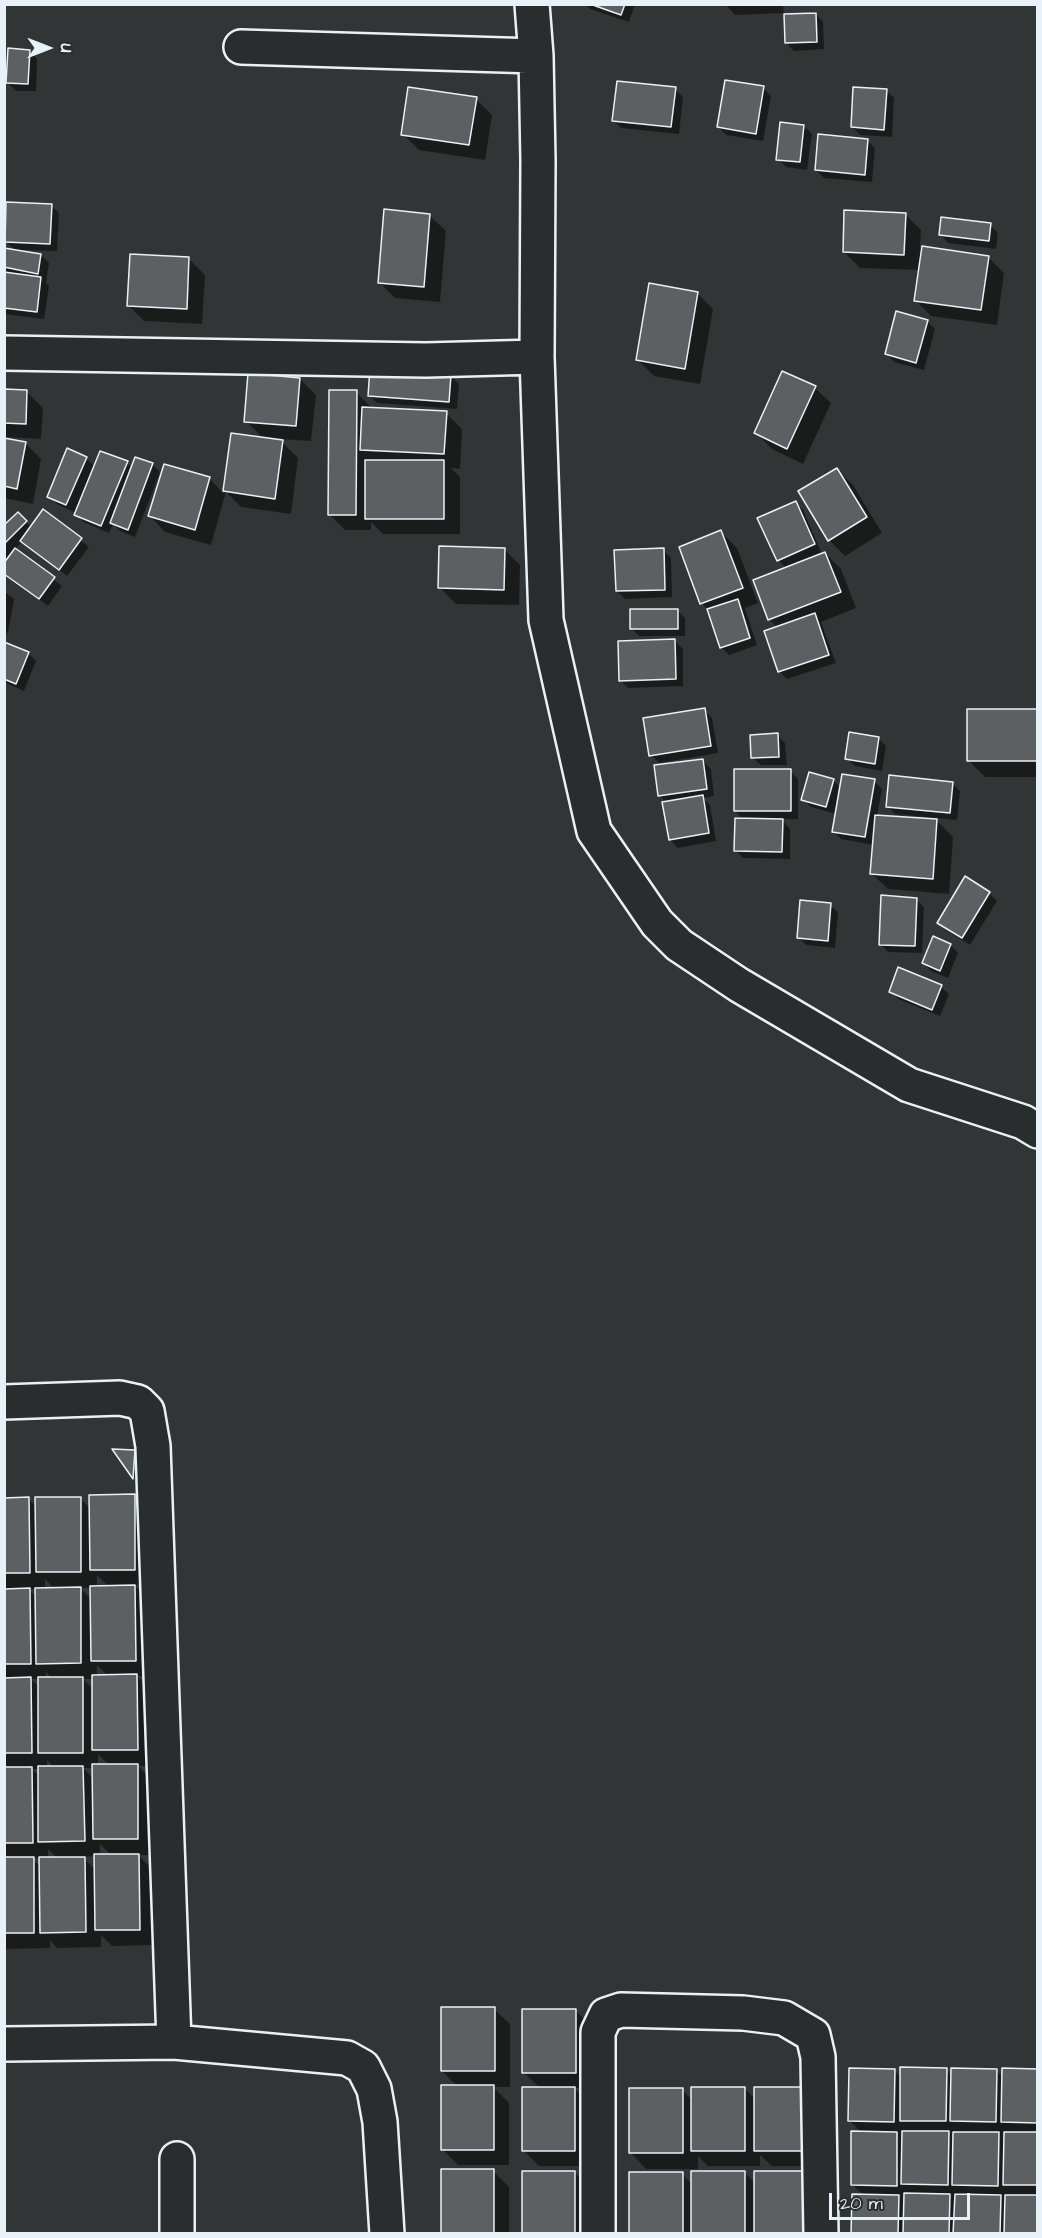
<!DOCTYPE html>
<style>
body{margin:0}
#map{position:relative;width:1042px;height:2238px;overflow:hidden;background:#323536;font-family:"Architects Daughter",sans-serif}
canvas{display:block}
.frame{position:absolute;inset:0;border:6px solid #e8f1f8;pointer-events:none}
.north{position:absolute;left:18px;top:18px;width:60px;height:60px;-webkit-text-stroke:4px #2a2d2e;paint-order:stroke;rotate:90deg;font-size:16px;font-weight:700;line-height:24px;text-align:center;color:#e8f1f8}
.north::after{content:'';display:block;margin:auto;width:21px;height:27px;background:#e8f1f8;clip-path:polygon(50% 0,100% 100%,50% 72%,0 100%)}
.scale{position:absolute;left:829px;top:2193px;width:141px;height:27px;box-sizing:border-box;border:3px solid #e8f1f8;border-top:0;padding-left:8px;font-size:18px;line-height:21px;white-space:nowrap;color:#e8f1f8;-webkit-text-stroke:4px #2a2d2e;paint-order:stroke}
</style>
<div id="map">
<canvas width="1042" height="2238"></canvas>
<div class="frame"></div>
<div class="north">U</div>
<div class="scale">20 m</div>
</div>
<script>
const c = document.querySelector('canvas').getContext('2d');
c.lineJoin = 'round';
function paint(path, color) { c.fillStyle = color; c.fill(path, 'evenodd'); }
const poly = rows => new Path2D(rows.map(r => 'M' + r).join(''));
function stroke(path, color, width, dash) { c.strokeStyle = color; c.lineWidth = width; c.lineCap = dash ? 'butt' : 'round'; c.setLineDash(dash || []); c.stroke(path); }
const shadow = poly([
 [586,4,635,4,629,22,590,9],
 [725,4,783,4,784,13,735,15],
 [816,14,823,22,824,49,794,51,786,43],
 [29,51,37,59,36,91,16,91,8,83],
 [763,88,771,96,763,141,726,135,718,127],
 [675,89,683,97,679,134,621,128,613,120],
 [886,90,894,98,892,137,860,135,852,127],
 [476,99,492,115,485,160,419,150,403,134],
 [804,126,812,134,807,170,786,167,778,159],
 [867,140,875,148,872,182,824,178,816,170],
 [51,205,59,213,57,251,19,250,19,252,41,255,49,263,46,283,49,286,44,319,4,314,4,273,7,274,4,271,4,249,16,251,6,242],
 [905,214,921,230,920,248,988,257,1004,273,997,325,931,316,915,300,920,270,860,268,844,252],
 [430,216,446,231,440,302,395,298,379,282],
 [990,225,998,233,996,249,948,243,941,235],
 [189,259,205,275,202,324,144,321,128,305],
 [697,293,713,309,700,384,654,376,638,360],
 [927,321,935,329,924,370,894,362,887,354],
 [451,376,459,384,457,409,377,403,369,395],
 [300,379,316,395,311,441,279,439,298,458,291,514,241,507,226,492,211,545,165,532,150,516,209,478,224,494,232,435,264,439,246,421],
 [815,388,831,403,803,464,772,449,756,433],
 [4,391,27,392,43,408,41,439,5,437,5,439,25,443,41,459,33,504,4,498],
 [356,392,372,408,446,413,462,429,460,469,451,468,460,477,460,534,383,534,371,522,371,530,345,530,329,514],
 [86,458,95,467,127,463,133,469,152,464,160,472,135,537,120,531,113,524,109,533,83,522,76,513,57,504,49,496],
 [837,470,853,485,882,533,845,556,829,540,800,492],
 [795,502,803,510,822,554,825,553,841,569,856,608,821,622,836,663,787,679,779,671,778,628,770,620,755,581,786,568,778,560],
 [43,511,89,547,67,576,23,541,14,550,62,586,48,606,4,573,12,555,11,553,4,560,4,527,18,514,31,527],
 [721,532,737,548,758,603,745,608,757,645,729,655,721,647,709,611,702,603],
 [504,549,520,565,519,605,456,604,440,588],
 [663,550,671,558,672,597,625,599,617,591],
 [4,591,14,599,8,633,4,632],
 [677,610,685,618,685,636,639,636,631,628],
 [675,641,683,649,683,686,628,688,620,680],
 [4,644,28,653,36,661,24,691,4,682],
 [704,710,712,718,718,753,659,763,651,755],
 [1038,710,1038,777,985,777,969,761],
 [777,735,785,743,787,765,761,765,753,758],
 [878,738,886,746,882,771,855,766,847,758],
 [703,761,711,769,714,796,703,798,710,805,716,841,678,848,670,840,667,803,659,795],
 [790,771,798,779,798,819,781,819,790,829,790,859,743,858,735,850,744,820,735,811],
 [833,780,841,788,874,781,882,789,877,816,925,820,926,817,895,814,887,806,952,783,960,791,957,820,934,818,953,837,949,894,888,889,872,874,874,845,841,839,833,831,836,814,811,807,803,799],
 [989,893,997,901,970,945,946,930,938,922],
 [916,899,924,907,922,953,888,952,880,944],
 [830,905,838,912,835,948,806,945,798,937],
 [951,945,958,953,948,978,931,971,923,963],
 [941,987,949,994,940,1016,898,999,891,991],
 [115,1450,134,1452,142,1460,140,1485],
 [134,1496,150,1512,151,1585,134,1585,151,1602,151,1676,137,1676,152,1692,153,1766,138,1766,153,1781,154,1855,138,1855,155,1872,155,1945,112,1946,101,1935,101,1947,57,1948,50,1940,50,1948,6,1949,4,1947,4,1499,28,1499,37,1507,80,1498,91,1509],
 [97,1575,109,1587,97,1587],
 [45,1579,55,1589,45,1589],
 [80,1588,91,1588,92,1600],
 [28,1589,37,1589,37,1597],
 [97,1665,108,1676,97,1676],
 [46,1672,53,1679,46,1679],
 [31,1679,39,1679,39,1687],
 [83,1679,93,1679,93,1689],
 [98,1754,109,1765,98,1765],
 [47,1760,54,1767,47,1767],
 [83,1768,94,1768,94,1779],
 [32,1769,39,1769,39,1776],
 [100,1844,112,1856,100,1856],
 [48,1849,57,1858,48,1858],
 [95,1856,96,1870,82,1857],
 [32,1858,41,1858,41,1867],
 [494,2009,510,2024,510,2087,493,2087,509,2103,509,2165,458,2165,442,2149,458,2087,442,2071],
 [575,2010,591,2026,591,2088,574,2088,590,2104,590,2166,539,2166,523,2150,540,2088,523,2072],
 [894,2070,901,2077,946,2070,952,2076,996,2070,1003,2077,1038,2071,1038,2234,853,2234,864,2196,852,2184,861,2132,850,2121],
 [744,2088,824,2166,772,2166,760,2155,760,2166,708,2166,698,2156,698,2169,646,2169,631,2153,682,2090,692,2100],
 [493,2171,509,2187,509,2234,442,2233],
 [574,2172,590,2188,590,2234,523,2234],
 [744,2172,756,2184,824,2234,631,2234,682,2174,692,2184]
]);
const building = poly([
 [590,4,625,4,621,15,590,4],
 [816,13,817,42,785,43,784,14,816,13],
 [8,48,30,50,28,84,6,83,8,48],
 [725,80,764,86,756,134,717,127,725,80],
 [617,81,676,87,671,127,612,121,617,81],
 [408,87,477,97,469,145,401,135,408,87],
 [853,87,887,89,884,130,851,127,853,87],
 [780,122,804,125,800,162,776,160,780,122],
 [818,134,868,139,865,175,815,170,818,134],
 [6,202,52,204,50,244,5,242,6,202],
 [384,209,430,214,424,287,378,283,384,209],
 [844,210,906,213,904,255,843,252,844,210],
 [941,217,991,223,989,241,939,235,941,217],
 [922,246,989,256,981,310,914,301,922,246],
 [4,248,41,254,38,274,4,267,4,248],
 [130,254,189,257,187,309,127,306,130,254],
 [4,272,41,277,37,312,4,308,4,272],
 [649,283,698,292,685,369,636,360,649,283],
 [896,311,928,320,916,363,885,354,896,311],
 [370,368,451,375,449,402,368,396,370,368],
 [782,371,816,386,787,449,754,433,782,371],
 [248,373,300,378,296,426,244,422,248,373],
 [4,389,27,390,26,424,4,423,4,389],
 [329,390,357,390,356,515,328,515,329,390],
 [362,407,447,411,444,454,360,450,362,407],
 [231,433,283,440,275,499,223,491,231,433],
 [4,438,26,442,17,489,4,486,4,438],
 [67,448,87,457,66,505,47,497,67,448],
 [100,451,128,461,101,526,74,515,100,451],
 [135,457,153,463,128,530,110,523,135,457],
 [365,460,444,460,444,519,365,519,365,460],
 [164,464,210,477,195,530,148,516,164,464],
 [837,468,867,517,828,541,798,491,837,468],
 [796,501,815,544,777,561,757,518,796,501],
 [43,509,82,538,59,570,20,541,43,509],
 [18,512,27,521,4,544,4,525,18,512],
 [721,530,743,588,700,604,679,547,721,530],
 [439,546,505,548,504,590,438,588,439,546],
 [15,548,55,577,39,599,4,574,4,563,15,548],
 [664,548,665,590,616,591,614,550,664,548],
 [825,552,841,592,768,620,753,580,825,552],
 [738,599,750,638,720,648,707,609,738,599],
 [630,609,678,609,678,629,630,629,630,609],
 [815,613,829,655,778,672,764,631,815,613],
 [675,639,676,679,619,681,618,641,675,639],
 [4,642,29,652,16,684,4,679,4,642],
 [705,708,711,746,649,756,643,718,705,708],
 [967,709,1038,709,1038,761,967,761,967,709],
 [849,732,879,737,875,764,845,759,849,732],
 [778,733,779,757,751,758,750,735,778,733],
 [703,759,707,789,658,796,654,765,703,759],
 [734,769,791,769,791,811,734,811,734,769],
 [809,772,834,779,826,807,801,800,809,772],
 [842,774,875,779,865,837,832,832,842,774],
 [889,775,953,782,950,813,886,807,889,775],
 [703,795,709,833,669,840,662,802,703,795],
 [875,815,937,819,933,879,870,874,875,815],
 [735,818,783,819,782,852,734,851,735,818],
 [965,876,990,892,962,938,937,923,965,876],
 [881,895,917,898,915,946,879,945,881,895],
 [800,900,831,903,828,941,797,938,800,900],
 [933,936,951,944,940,971,922,963,933,936],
 [898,967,942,985,932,1010,889,992,898,967],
 [112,1449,135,1450,133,1479,112,1449],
 [135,1494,135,1570,90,1570,89,1495,135,1494],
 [29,1497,30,1573,4,1573,4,1498,29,1497],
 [35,1497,81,1497,81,1572,36,1572,35,1497],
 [135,1585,136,1661,91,1661,90,1586,135,1585],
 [81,1587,81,1663,36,1664,35,1588,81,1587],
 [30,1588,31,1664,4,1664,4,1589,30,1588],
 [137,1674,138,1750,92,1750,92,1675,137,1674],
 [31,1677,32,1753,4,1753,4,1678,31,1677],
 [38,1677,83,1677,83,1753,38,1753,38,1677],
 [92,1764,138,1764,138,1839,93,1839,92,1764],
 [38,1766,83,1766,85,1841,38,1842,38,1766],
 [4,1767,32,1767,33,1843,4,1843,4,1767],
 [94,1854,139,1854,140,1930,95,1930,94,1854],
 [4,1857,34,1857,34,1933,4,1933,4,1857],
 [39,1857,85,1857,86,1932,40,1933,39,1857],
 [441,2007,495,2007,495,2071,441,2071,441,2007],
 [522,2009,576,2009,576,2073,522,2073,522,2009],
 [900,2067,947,2068,946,2121,900,2121,900,2067],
 [849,2068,895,2069,894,2122,848,2121,849,2068],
 [951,2068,997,2069,996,2122,950,2121,951,2068],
 [1002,2068,1038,2069,1038,2123,1001,2122,1002,2068],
 [441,2085,494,2085,494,2150,441,2150,441,2085],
 [522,2087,575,2087,575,2151,522,2151,522,2087],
 [691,2087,745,2087,745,2151,691,2151,691,2087],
 [754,2087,808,2087,808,2151,754,2151,754,2087],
 [629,2088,683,2088,683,2153,629,2153,629,2088],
 [851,2131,897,2132,897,2186,851,2185,851,2131],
 [902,2131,949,2131,948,2185,901,2184,902,2131],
 [953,2132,999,2132,998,2186,952,2185,953,2132],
 [1004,2132,1038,2132,1038,2185,1003,2185,1004,2132],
 [441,2169,494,2169,494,2234,441,2234,441,2169],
 [522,2171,575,2171,575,2234,522,2234,522,2171],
 [691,2171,745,2171,745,2234,691,2234,691,2171],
 [754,2171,808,2171,808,2234,754,2234,754,2171],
 [629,2172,683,2172,683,2234,629,2234,629,2172],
 [904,2193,950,2194,949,2234,903,2234,904,2193],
 [852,2194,899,2195,898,2234,851,2234,852,2194],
 [955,2194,1001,2195,1000,2234,953,2234,955,2194],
 [1005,2195,1038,2195,1038,2234,1004,2234,1005,2195]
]);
const minor = poly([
 [532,4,536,56,538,161,537,357,546,620,594,831,657,923,679,945,739,985,909,1085,1023,1122,1038,1131],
 [241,47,536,56],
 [4,353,426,360,537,357],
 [4,1402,120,1398,138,1402,147,1411,153,1446,174,2042,347,2058,363,2067,374,2089,380,2122,387,2234],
 [4,2044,174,2042],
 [177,2159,177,2234],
 [598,2234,598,2032,606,2015,621,2010,743,2013,784,2018,813,2035,818,2057,821,2234]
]);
paint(shadow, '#0007');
paint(building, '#5c6063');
stroke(building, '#e8f1f8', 1.5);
stroke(minor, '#e8f1f8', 38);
stroke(minor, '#2a2d2e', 33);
</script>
